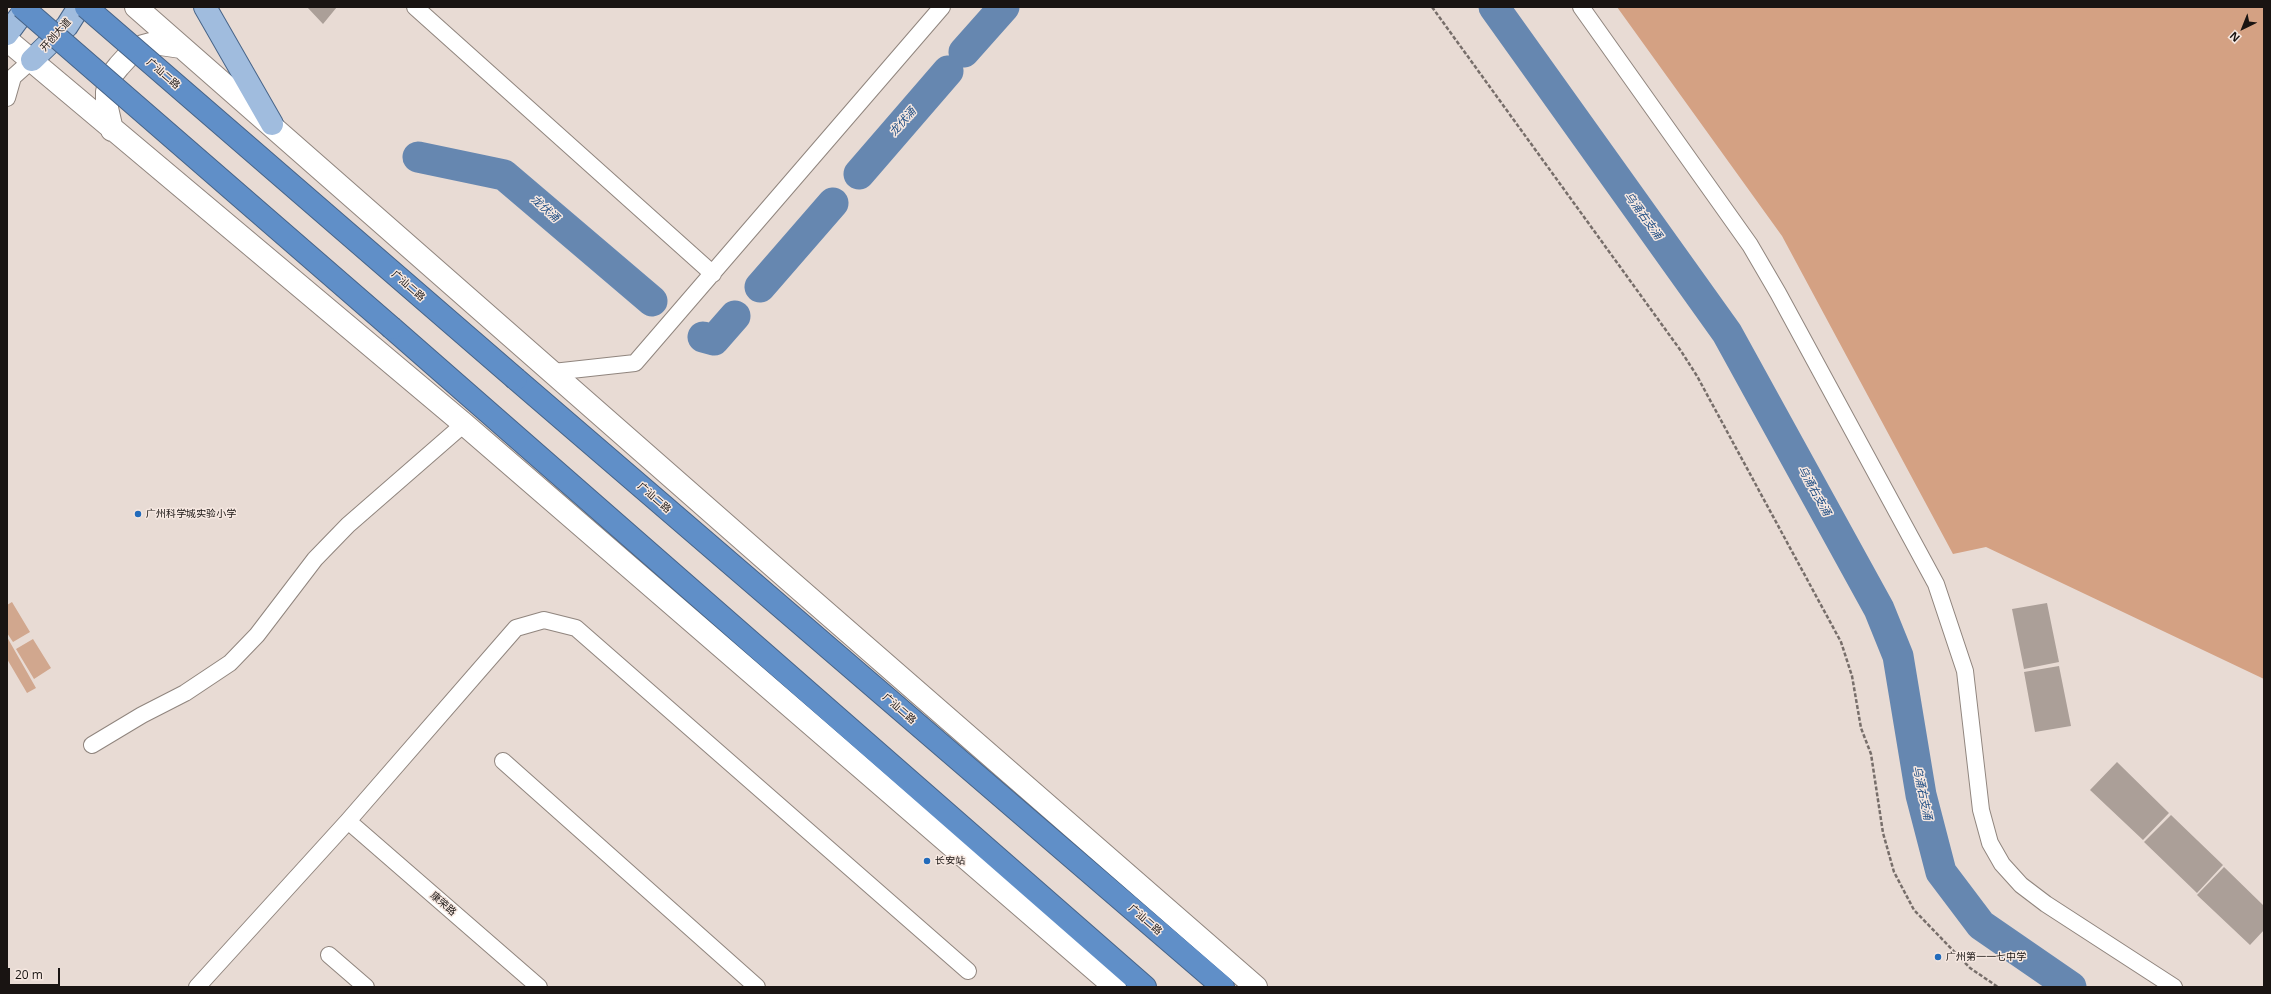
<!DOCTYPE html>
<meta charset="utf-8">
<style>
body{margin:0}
#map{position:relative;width:2271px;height:994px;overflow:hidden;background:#e8dbd4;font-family:"Open Sans",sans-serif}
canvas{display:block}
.frame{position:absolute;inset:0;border:8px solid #191412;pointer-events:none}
.north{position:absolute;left:2223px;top:8px;width:40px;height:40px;-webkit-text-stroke:3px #f6e8e1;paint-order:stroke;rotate:223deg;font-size:11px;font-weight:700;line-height:16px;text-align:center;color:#191412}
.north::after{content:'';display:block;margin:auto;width:14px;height:18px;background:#191412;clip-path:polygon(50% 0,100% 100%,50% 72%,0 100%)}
.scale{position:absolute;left:8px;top:968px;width:52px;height:18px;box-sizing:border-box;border:2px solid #191412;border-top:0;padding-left:5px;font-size:12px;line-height:14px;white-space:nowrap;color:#191412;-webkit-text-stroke:3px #f6e8e1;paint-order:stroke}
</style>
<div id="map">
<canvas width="2271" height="994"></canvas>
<div class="frame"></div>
<div class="north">N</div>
<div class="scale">20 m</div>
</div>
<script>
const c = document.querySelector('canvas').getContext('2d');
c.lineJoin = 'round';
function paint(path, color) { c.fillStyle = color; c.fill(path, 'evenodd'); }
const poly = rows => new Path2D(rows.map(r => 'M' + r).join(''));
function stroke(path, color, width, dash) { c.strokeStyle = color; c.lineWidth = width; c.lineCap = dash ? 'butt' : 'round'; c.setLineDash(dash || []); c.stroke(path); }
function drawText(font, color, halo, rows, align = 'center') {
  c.font = font + ' "Open Sans","Noto Sans SC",sans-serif'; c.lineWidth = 3; c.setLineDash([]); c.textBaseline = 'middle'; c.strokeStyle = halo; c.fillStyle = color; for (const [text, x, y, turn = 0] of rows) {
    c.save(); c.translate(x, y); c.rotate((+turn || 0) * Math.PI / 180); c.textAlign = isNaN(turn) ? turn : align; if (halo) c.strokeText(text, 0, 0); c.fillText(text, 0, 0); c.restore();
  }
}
const green = poly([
 [12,602,30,632,13,642,7,633,7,605],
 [7,637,36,688,27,693,7,659],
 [33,639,51,668,34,679,16,649]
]);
const forest = poly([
 [1617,7,2264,7,2264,679,1986,547,1953,554,1782,236]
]);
const river = poly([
 [1494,7,1727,333,1879,609,1898,656,1921,795,1941,872,1981,925,2071,987],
 [964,52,1004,7],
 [418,157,504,175,652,301],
 [859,174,948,71],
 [760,287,833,203],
 [703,337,714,340,735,316]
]);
const building = poly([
 [307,7,337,7,323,24],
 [2047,603,2059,662,2024,669,2012,609],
 [2059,666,2071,726,2035,732,2024,672],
 [2117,762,2169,813,2143,840,2090,790],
 [2171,815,2223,865,2197,893,2144,842],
 [2224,867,2264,906,2264,930,2250,945,2197,895]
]);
const path = poly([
 [1432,7,1681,351,1697,376,1841,642,1852,676,1861,728,1871,754,1883,833,1894,872,1914,910,1970,968,1998,987]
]);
const street = poly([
 [415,7,713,274],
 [1581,7,1750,245,1778,293,1936,584,1965,671,1981,810,1990,843,2002,864,2021,885,2046,904,2174,987],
 [7,98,13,77,32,60],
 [553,372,635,363,942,7],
 [92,745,142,715,185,693,230,663,257,635,315,559,348,525,464,424],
 [503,761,757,987],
 [348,821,539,987],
 [329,955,366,987],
 [197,987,348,821,516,628,544,620,576,628,968,971]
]);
const secondary = poly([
 [136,7,790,581,1256,987],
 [7,40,464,424,1115,987],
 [112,130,107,108,107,92,111,76,119,66,129,55,143,46,154,43,181,47]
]);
const primary = poly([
 [205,7,272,124],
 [7,34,27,7],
 [32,60,67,26,79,7]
]);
const highway = poly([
 [392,328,1145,987],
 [516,379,1223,987]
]);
const highwayBridge = poly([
 [22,7,392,328],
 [86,7,516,379]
]);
const markers = [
 [138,514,4,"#226bbb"],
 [927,861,4,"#226bbb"],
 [1938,957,4,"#226bbb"]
];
const streetNames = [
 ["开创大道",56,35,-48],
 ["广汕二路",163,74,41],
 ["广汕二路",408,286,41],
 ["广汕二路",654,498,41],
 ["广汕二路",899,709,41],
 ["康荣路",443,904,41],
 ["广汕二路",1145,920,41]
];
const poiNames = [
 ["广州科学城实验小学",146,514],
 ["长安站",935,861],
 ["广州第一一七中学",1946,957]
];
const waterNames = [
 ["龙伏涌",903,122,-49],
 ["龙伏涌",545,209,41],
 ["乌涌右支涌",1643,216,54],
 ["乌涌右支涌",1814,491,61],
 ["乌涌右支涌",1922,793,78]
];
paint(green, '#d1a78e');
paint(forest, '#d4a183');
stroke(river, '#6687b0', 31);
paint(building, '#ab9f98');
stroke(street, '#90857e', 18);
stroke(secondary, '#90857e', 24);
stroke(primary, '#476488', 24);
stroke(highway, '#476488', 24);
stroke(path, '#776e6a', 2.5, [4, 2]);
stroke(street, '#fff', 16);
stroke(secondary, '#fff', 22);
stroke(primary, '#a0bcde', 22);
stroke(highway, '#608fc8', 22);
stroke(highwayBridge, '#476488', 24, []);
stroke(highwayBridge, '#608fc8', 22);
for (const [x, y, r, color] of markers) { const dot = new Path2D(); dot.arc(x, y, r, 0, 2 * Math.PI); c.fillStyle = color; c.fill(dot); stroke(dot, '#f6e8e1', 1.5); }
drawText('10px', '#191412', '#f6e8e1', streetNames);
drawText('10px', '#191412', '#f6e8e1', poiNames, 'left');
drawText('italic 11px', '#204e84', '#f6e8e1', waterNames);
</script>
